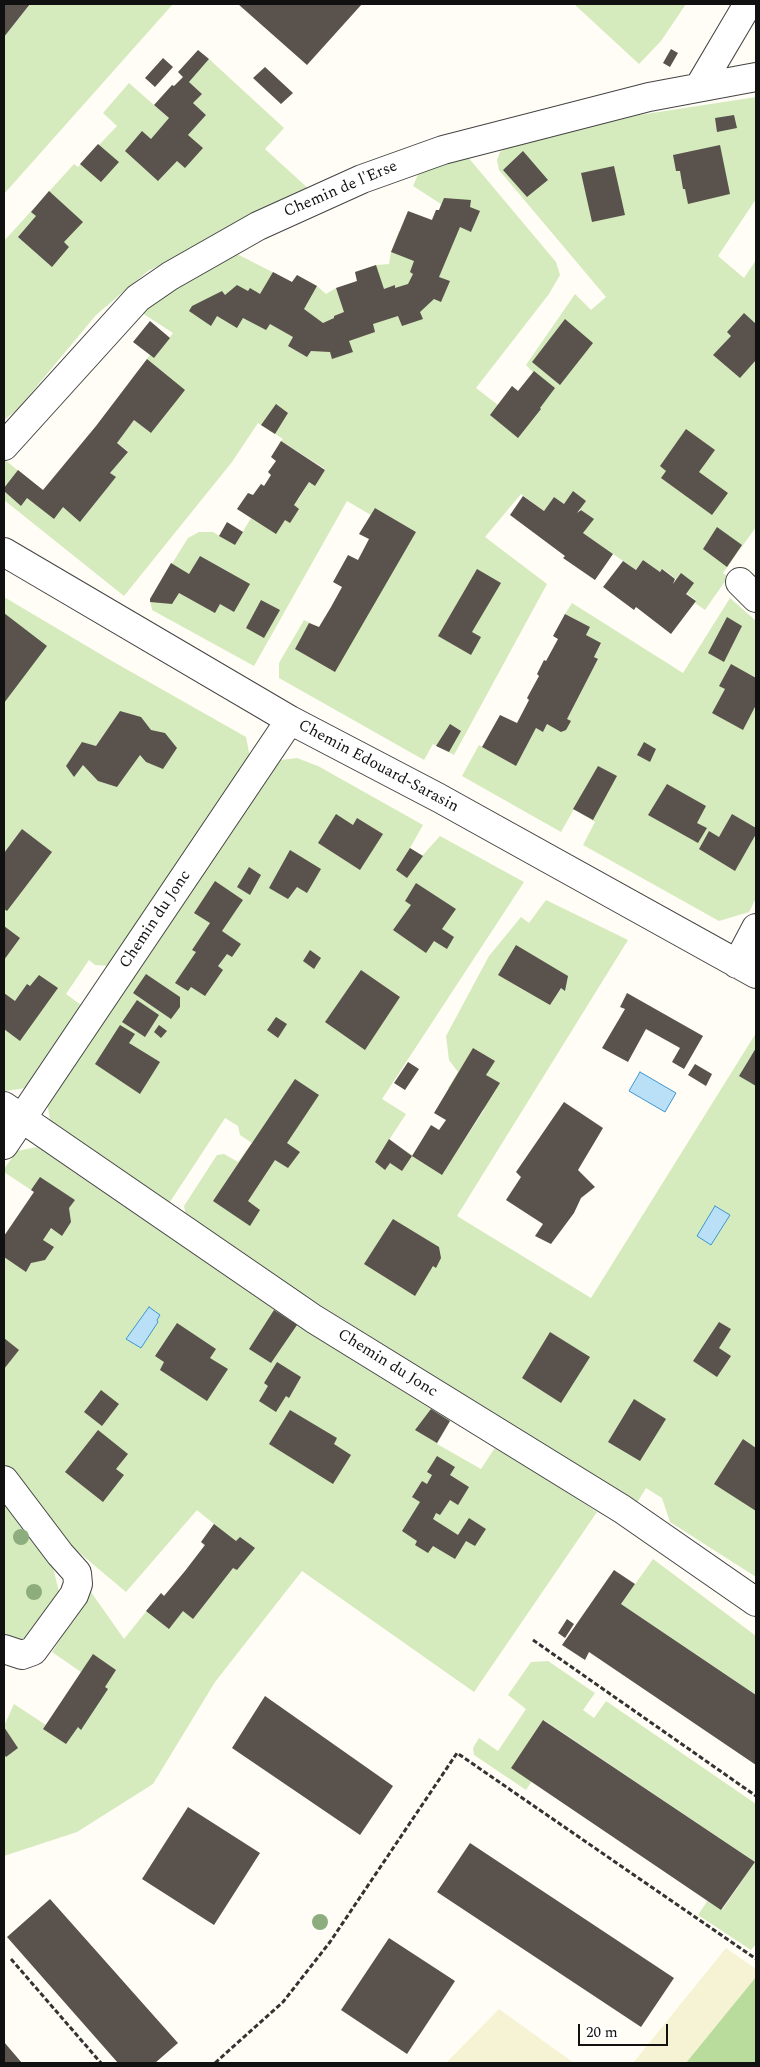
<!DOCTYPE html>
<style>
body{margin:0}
#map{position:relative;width:760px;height:2067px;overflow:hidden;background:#fffdf5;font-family:Spectral,serif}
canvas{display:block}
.frame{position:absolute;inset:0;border:5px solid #111;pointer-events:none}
.scale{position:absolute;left:578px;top:2024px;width:90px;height:22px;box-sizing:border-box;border:2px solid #111;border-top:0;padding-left:6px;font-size:15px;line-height:18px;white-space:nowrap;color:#111;-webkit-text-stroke:4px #fff;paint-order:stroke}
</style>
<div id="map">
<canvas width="760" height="2067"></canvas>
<div class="frame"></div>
<div class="scale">20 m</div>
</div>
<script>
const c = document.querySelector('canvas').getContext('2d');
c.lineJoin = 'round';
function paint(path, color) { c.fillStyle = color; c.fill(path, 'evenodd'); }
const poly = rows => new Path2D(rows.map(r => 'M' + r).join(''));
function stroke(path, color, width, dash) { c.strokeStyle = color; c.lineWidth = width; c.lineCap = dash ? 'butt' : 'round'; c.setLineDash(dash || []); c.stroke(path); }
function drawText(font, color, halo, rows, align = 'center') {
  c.font = font + ' Spectral,serif'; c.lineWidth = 5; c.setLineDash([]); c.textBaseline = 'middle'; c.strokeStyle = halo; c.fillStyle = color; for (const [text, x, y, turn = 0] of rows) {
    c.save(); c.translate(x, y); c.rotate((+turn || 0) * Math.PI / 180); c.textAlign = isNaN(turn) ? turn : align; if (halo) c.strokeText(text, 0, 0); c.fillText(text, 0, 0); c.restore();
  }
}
const farmland = poly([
 [726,1948,756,1969,756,1979,709,2063,633,2063],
 [499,2009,574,2063,446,2063]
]);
const green = poly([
 [30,4,173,4,4,194,4,37],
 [574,4,686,4,661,41,639,64],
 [209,59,284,128,265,149,311,191,148,271,96,315,17,410,4,420,4,241,74,164,78,167,117,126,103,113,129,83,188,135,206,115,193,103,202,94,189,82],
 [756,97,756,199,718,256,744,278,756,260,756,527,723,573,728,577,705,610,695,603,696,600,673,584,676,579,663,569,660,572,643,560,636,570,583,533,593,519,580,509,573,492,564,504,554,497,544,511,521,494,485,537,547,584,454,755,433,744,424,760,279,678,279,663,304,620,319,627,416,532,375,508,371,515,347,501,254,666,152,610,150,599,188,538,199,532,213,532,235,545,251,518,237,509,248,493,253,495,261,484,285,500,289,494,298,500,309,482,315,486,325,469,281,441,283,439,261,425,258,423,232,462,124,596,4,500,5,460,81,521,115,478,110,473,128,451,117,443,134,420,151,433,168,411,130,381,150,355,154,358,173,333,139,311,168,288,235,253,292,282,297,275,317,286,326,294,336,288,357,281,355,272,376,265,389,264,391,252,399,231,423,240,436,210,439,210,441,204,413,186,420,170,467,156,556,262,560,275,549,294,476,388,498,405,512,386,518,391,533,372,526,365,575,294,591,310,606,297,499,170,497,160,500,152,511,145,639,115],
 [4,597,112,661,246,737,250,758,112,966,95,965,89,960,66,994,84,1007,26,1088,5,1091],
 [730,598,756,621,756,898,749,912,719,921,583,845,595,822,574,809,561,832,462,776,479,745,516,766,536,728,543,732,554,713,582,689,598,660,594,657,601,644,586,635,590,627,565,614,572,603,683,673],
 [297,758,318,766,423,825,410,848,422,856,440,836,524,882,382,1099,406,1114,389,1140,442,1174,484,1110,448,1088,458,1072,449,1060,446,1036,489,956,521,917,529,923,546,900,628,940,457,1216,591,1298,756,1033,756,1577,670,1522,662,1498,646,1488,637,1503,290,1286,186,1216,184,1206,217,1155,224,1154,238,1162,251,1144,255,1145,240,1135,238,1126,225,1118,168,1205,51,1125,47,1102,270,770,281,760],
 [37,1147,300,1327,450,1421,437,1444,481,1469,496,1446,597,1512,474,1692,302,1571,215,1682,153,1784,77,1832,4,1856,4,1726,14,1704,46,1725,81,1672,52,1652,91,1592,124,1639,161,1593,165,1596,185,1571,204,1546,201,1542,214,1524,197,1510,126,1592,70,1545,4,1463,4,1236,34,1192,4,1172,4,1169,17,1151],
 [4,1503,53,1567,60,1596,43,1629,23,1640,4,1637],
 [653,1559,756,1636,756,1695,621,1604],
 [548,1661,595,1693,583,1710,594,1718,606,1701,756,1804,756,1944,751,1950,698,1915,708,1900,722,1910,755,1862,544,1720,532,1781,526,1790,474,1755,473,1748,479,1738,498,1751,526,1709,508,1695,531,1662]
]);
const forest = poly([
 [756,1977,756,2063,686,2063]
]);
const water = poly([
 [640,1072,676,1093,665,1112,629,1091,640,1072],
 [715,1206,730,1215,711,1245,697,1236,715,1206],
 [149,1307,160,1315,157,1320,158,1322,141,1348,126,1339,149,1307]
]);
const building = poly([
 [4,4,30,4,4,37],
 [238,4,362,4,307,65],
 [671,49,678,53,670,67,663,63],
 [198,50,209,59,189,82,202,94,193,103,206,115,188,135,203,148,185,168,177,161,158,181,125,151,142,131,151,139,169,118,154,105,172,85,174,86,183,77,178,72],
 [163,58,173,67,155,87,145,78],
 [265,67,293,93,281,104,253,78],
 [734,115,737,128,717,132,715,118],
 [98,144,119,162,101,182,80,164],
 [720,145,730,194,688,204,685,189,683,189,680,171,676,171,673,155],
 [523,151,548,180,527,197,503,170],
 [614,166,625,215,592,222,581,173],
 [49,191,83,222,64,242,69,247,52,267,18,237,36,216,31,212],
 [444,198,471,200,470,207,480,211,471,232,460,227,439,277,450,281,441,302,434,299,420,312,423,319,402,326,398,316,373,324,375,332,349,341,353,352,332,359,330,352,311,351,307,357,288,346,293,337,270,324,266,330,243,318,237,328,217,316,211,326,189,311,192,306,222,291,225,295,237,285,248,291,250,288,260,294,273,272,292,282,297,275,317,286,304,309,323,323,334,318,334,316,344,312,336,288,357,281,355,272,376,265,384,289,395,285,395,288,408,284,413,274,410,272,414,261,391,252,408,211,432,220,436,210,439,210],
 [744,313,756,324,756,360,740,378,713,355,731,336,727,332],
 [565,319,593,343,560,385,532,362],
 [150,321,170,338,154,358,133,342],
 [147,359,185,390,151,433,134,420,117,443,128,452,110,473,116,477,80,522,63,507,54,519,27,498,21,506,4,491,4,488,18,470,43,490,96,426],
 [534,371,555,388,540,408,541,409,518,438,490,415,512,386,518,391],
 [276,404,288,413,275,434,261,425],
 [686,429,715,450,699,472,728,493,712,515,661,478,666,471,660,466],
 [281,441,325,470,315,486,309,482,294,505,299,509,290,523,285,520,276,534,237,509,248,493,253,495,261,484,264,486,271,475,268,472,276,461,271,457],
 [573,491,586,501,577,513,581,510,594,519,583,533,613,554,595,580,563,558,565,556,510,515,523,496,544,511,554,497,564,504],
 [375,508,416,532,335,672,295,649,309,623,319,627,331,607,342,587,333,582,348,555,358,560,369,539,359,534],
 [227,522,243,532,235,545,219,536],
 [717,527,742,545,727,567,703,549],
 [200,556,250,584,234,612,220,604,215,613,179,593,172,604,150,602,150,599,171,563,189,574],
 [643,560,660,572,662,569,675,579,673,584,681,573,694,583,686,594,696,601,671,634,636,607,634,610,603,587,623,561,636,570],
 [477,569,501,583,472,632,481,637,471,655,438,636],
 [261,600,280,610,264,638,246,628],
 [4,613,47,646,4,703],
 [565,614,590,627,586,635,601,643,594,657,598,659,567,719,571,721,566,730,561,732,547,724,543,732,536,728,516,766,482,747,500,715,517,723,529,700,527,698,539,676,537,674,544,660,546,661,558,639,553,636],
 [727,617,742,626,724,662,708,653],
 [731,664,756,678,756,705,743,730,712,713,725,689,719,686],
 [120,711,141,717,151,730,165,733,177,748,163,769,146,762,140,755,117,787,98,781,83,765,74,777,66,766,82,742,96,746],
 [450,724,461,731,449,752,436,746],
 [644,742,656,749,650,762,637,755],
 [598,766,617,776,593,820,573,809],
 [667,784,706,806,697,823,707,828,698,843,648,815],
 [336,814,353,825,357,818,383,834,360,870,318,843],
 [732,814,756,828,756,834,735,871,699,849,709,831,719,837],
 [22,829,52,852,7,911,4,909,4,853],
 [410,848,423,856,407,878,396,870],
 [290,850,321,869,307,893,297,887,288,899,269,888],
 [249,867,261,875,250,895,237,887],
 [215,881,243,900,222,931,241,944,232,957,227,954,218,966,223,970,205,996,191,987,188,991,175,983,196,952,192,950,210,923,194,913],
 [416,883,456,909,442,929,454,937,447,949,434,941,426,953,393,930,411,905,405,901],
 [4,926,20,938,4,960],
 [516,945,568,976,565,991,561,988,550,1005,498,975],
 [310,950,321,958,314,969,303,961],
 [361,970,400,997,365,1050,325,1022],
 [146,974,180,997,180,1007,171,1019,133,993],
 [39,975,58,988,20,1041,4,1029,4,993,15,1001,27,984,30,986],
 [627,993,703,1036,684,1069,672,1062,680,1048,646,1029,628,1062,602,1048,625,1009,620,1007],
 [137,1000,159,1015,145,1037,122,1022],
 [276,1017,287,1024,278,1038,267,1030],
 [120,1025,135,1034,129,1043,160,1062,140,1094,95,1064],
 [159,1025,167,1031,161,1038,154,1032],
 [473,1048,495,1061,486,1075,500,1083,442,1175,412,1156,431,1125,439,1130,446,1120,434,1113],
 [756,1048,756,1086,739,1076],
 [408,1062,419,1069,405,1090,394,1083],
 [695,1064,712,1074,706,1086,688,1075],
 [295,1079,319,1095,287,1143,300,1152,288,1168,275,1160,248,1201,260,1210,250,1226,213,1201],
 [564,1102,603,1128,578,1170,595,1187,581,1198,574,1213,551,1244,535,1236,543,1224,506,1200,521,1177,516,1172],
 [389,1139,412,1156,402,1171,390,1163,385,1170,375,1162],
 [40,1177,75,1200,69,1208,71,1222,62,1236,51,1228,43,1240,54,1247,45,1260,31,1263,26,1272,4,1257,4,1236,34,1192,31,1190],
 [393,1219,439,1247,441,1258,436,1268,433,1266,415,1296,364,1264],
 [274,1310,297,1325,271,1363,249,1349],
 [719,1322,731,1329,719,1348,731,1356,717,1377,693,1361],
 [177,1323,216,1349,210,1358,228,1369,207,1401,160,1370,164,1362,155,1356],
 [550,1332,590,1357,561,1403,522,1378],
 [4,1338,19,1350,4,1369],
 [277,1362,301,1377,289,1398,286,1396,276,1412,259,1401,268,1386,264,1383],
 [101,1390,119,1404,102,1426,84,1412],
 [634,1399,666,1419,640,1461,608,1442],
 [431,1409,450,1421,437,1443,415,1430],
 [290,1410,337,1438,334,1444,351,1455,333,1484,269,1444],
 [98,1430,128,1454,116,1469,124,1475,103,1502,65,1472],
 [743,1439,756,1448,756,1511,714,1484],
 [437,1456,455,1467,450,1475,469,1487,458,1505,450,1500,440,1515,436,1513,433,1519,458,1535,469,1518,486,1529,475,1546,466,1541,455,1559,433,1546,428,1553,415,1545,417,1541,402,1531,420,1502,412,1497,422,1481,427,1484,432,1475,427,1472],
 [214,1524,236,1541,240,1537,255,1548,237,1570,233,1568,193,1619,183,1611,169,1629,146,1611,161,1593,164,1596,185,1571,205,1545,201,1542],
 [614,1570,635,1584,621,1604,756,1695,756,1765,589,1652,585,1660,562,1645],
 [567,1619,574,1624,565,1638,558,1633],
 [93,1654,116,1670,105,1687,108,1689,81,1730,78,1727,66,1744,43,1729],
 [265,1696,393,1786,360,1835,232,1748],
 [543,1720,755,1862,721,1910,511,1768],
 [4,1727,18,1748,6,1757,4,1754],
 [188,1807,260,1853,214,1925,142,1879],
 [470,1843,674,1978,641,2027,437,1892],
 [50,1899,178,2043,155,2063,118,2063,7,1937],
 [389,1938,455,1981,407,2054,341,2010],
 [4,2042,22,2063,4,2063]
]);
const path = poly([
 [533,1640,756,1796],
 [11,1959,101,2063],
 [215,2063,283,2002,330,1942,457,1753,756,1959]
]);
const minor = poly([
 [699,87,748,4],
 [4,446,138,298,170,276,258,226,362,179,443,150,649,97,756,77],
 [4,552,290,720,439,798,756,974],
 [740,582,756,598],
 [737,964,756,928],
 [4,1106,314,1319,622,1509,756,1602],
 [4,1145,290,720],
 [4,1480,60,1554,77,1573,78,1584,74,1595,33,1651,22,1655,4,1649]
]);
const trees = [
 [21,1537],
 [34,1592],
 [320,1922]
];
const streetNames = [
 ["Chemin de l'Erse",341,190,-23],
 ["Chemin Edouard-Sarasin",378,767,28],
 ["Chemin du Jonc",156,920,-56],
 ["Chemin du Jonc",387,1364,32]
];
paint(farmland, '#f6f3d4');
paint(green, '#d5ebbd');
paint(forest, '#b9dc9c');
paint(water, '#b9e0f7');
stroke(water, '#3f96cf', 1);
paint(building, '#5a524d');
stroke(minor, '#444', 30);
stroke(path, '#333', 3, [5, 2.5]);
stroke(minor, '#fff', 28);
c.fillStyle = '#8dad7f';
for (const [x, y] of trees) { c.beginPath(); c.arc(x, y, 8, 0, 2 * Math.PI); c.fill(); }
drawText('16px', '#111', '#fff', streetNames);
</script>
